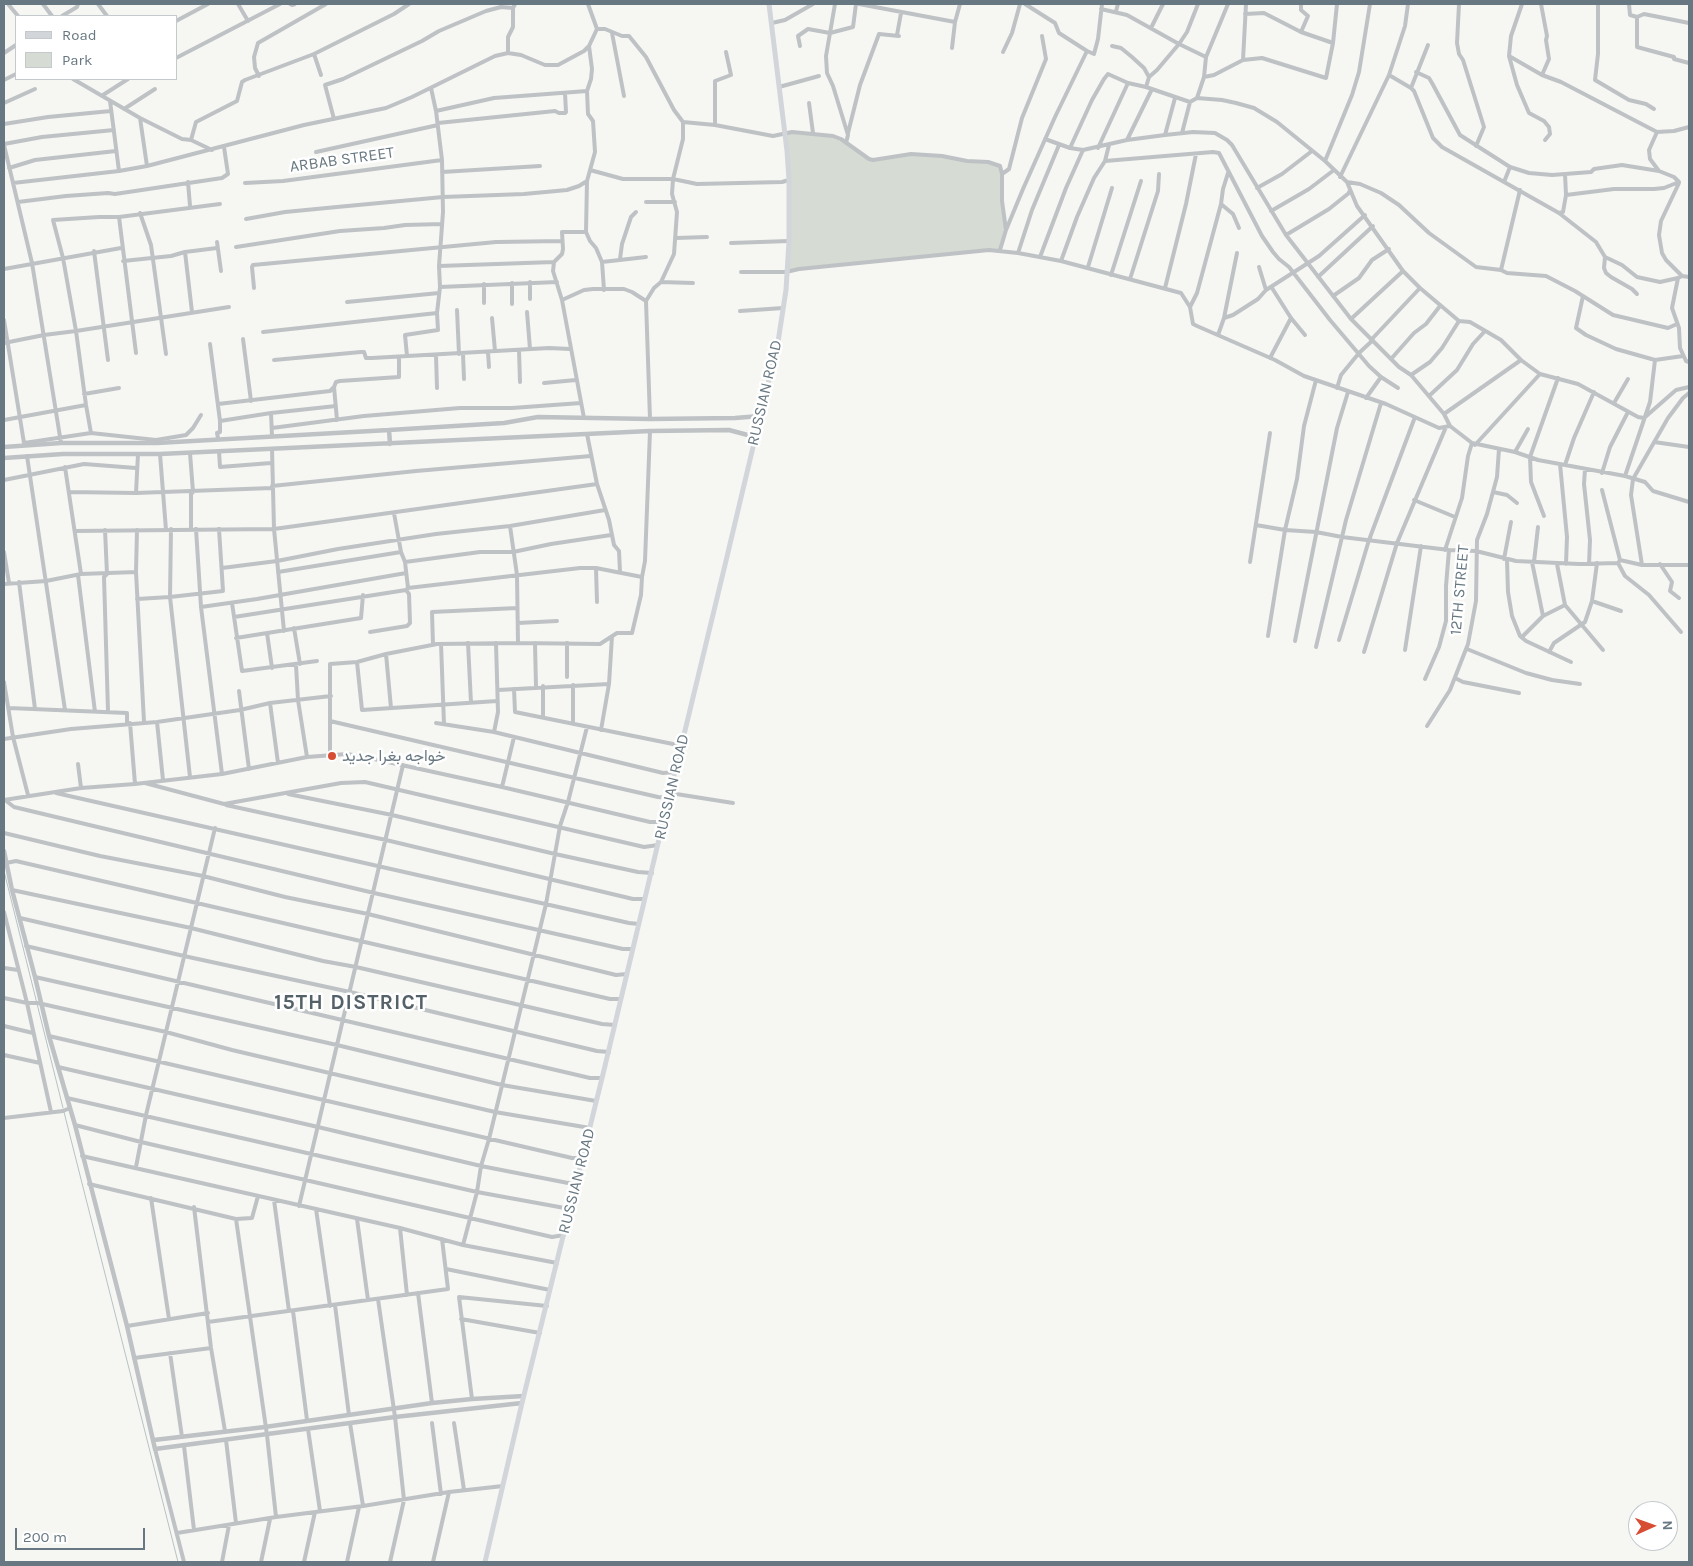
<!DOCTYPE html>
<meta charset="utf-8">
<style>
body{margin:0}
#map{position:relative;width:1693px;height:1566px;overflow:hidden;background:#f6f6f3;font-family:Karla,sans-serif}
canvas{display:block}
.frame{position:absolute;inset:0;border:5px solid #687882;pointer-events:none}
.legend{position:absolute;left:15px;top:15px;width:162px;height:65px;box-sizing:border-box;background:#fff;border:1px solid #c3c9cd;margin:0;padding:6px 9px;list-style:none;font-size:15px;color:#687882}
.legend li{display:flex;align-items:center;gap:10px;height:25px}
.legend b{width:25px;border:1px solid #c3c9cd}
.north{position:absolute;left:1628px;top:1501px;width:50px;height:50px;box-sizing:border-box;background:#fff;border:1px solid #c3c9cd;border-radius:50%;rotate:88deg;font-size:14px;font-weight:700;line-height:20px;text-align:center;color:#687882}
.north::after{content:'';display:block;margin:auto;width:18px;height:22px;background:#d64d34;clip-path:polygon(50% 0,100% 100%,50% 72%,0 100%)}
.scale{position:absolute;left:15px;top:1528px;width:130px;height:22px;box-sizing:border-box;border:2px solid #687882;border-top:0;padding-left:6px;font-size:15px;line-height:18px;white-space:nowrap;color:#687882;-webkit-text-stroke:4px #fff;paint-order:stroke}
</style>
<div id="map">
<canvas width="1693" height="1566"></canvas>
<div class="frame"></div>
<ul class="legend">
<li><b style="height:6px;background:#d2d6da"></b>Road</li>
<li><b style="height:14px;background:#d6dbd3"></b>Park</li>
</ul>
<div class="north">N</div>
<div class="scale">200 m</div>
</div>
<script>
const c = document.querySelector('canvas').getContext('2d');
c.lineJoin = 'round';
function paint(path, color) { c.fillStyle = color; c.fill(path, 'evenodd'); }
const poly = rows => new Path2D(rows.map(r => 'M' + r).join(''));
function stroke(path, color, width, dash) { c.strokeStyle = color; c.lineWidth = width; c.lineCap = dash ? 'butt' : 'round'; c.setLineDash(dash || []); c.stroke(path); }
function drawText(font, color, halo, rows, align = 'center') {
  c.font = font + ' Karla,Vazirmatn,sans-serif'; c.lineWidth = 5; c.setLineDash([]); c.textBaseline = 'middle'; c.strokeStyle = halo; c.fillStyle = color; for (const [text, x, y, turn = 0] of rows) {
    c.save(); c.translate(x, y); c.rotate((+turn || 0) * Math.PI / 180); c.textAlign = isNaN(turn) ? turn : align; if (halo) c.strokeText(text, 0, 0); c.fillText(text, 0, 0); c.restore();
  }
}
const green = poly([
 [784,133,833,136,869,159,911,154,988,162,1000,166,1006,230,1000,250,828,267,786,272,790,207]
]);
const stream = poly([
 [4,871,63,1108],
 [64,1112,178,1562]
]);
const minor = poly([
 [8,4,18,16],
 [43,4,52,16],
 [98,4,107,16],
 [238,4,248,21],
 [290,4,292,5,295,4],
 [588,4,597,29],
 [859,4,955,22],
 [1025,4,1055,23,1059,33,1087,51,1094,54,1098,39,1102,4],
 [1301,4,1301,10,1308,16,1301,32],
 [1459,4,1457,43,1459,54,1463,60,1484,127,1476,146],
 [1522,4,1511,36,1509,56,1517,85,1529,113,1544,121,1549,127,1550,134,1545,140],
 [1541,4,1547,36,1546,40,1549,59,1542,75],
 [1598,4,1598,54,1595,80,1629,100,1646,104,1654,109],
 [1629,4,1630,15,1637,17,1644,14,1689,23],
 [1101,9,1127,15,1179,44,1206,57],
 [1116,11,1118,4],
 [1245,14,1264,13,1301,32,1333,43],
 [62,16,77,7,78,4],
 [1637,17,1637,47,1674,57,1674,59,1689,63],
 [176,21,208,4],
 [772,23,785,20,813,4],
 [1151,28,1163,4],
 [612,33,624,96],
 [897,35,901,13],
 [589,46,592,69,591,79,587,91,588,114,593,121,595,152,587,181,586,232,590,241,596,248,602,262,604,290],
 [800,46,798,36,808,29,830,33,835,4],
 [1112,46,1121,48,1132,57,1144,68,1149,77],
 [952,48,955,22,960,4],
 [1003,52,1012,33,1020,4],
 [4,53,16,45],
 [508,53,508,37,513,27,513,8,515,4],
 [314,54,321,75],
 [1509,56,1542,75,1561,82,1657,132,1674,131,1689,127],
 [176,58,280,4],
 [1243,60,1246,4],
 [1416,72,1429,78,1432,83,1460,135,1510,167,1529,173,1552,175,1591,172,1594,169,1622,165,1659,171],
 [1389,75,1411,88,1414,91,1433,138,1442,147,1559,213,1596,242,1605,257,1622,265,1637,277,1660,282,1678,278,1682,276,1689,277],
 [259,76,255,68,254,57,258,43,326,4],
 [1204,77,1214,75,1243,60,1262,58,1326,78,1333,43,1337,4],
 [73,79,140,118,182,139,191,140,212,150],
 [4,80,16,74],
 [779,87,819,76],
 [1146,87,1149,77,1157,70,1179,44,1187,32,1198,4],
 [1411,88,1428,45],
 [103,95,128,79],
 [1197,98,1204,77,1206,57,1228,4],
 [110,101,119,171],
 [4,103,35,89],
 [809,103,813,133],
 [124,109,155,89],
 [436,111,494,98,587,91],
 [140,118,147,166],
 [334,119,325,85,343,79,422,41,439,31,486,11,501,7,513,8],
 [683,122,715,125,773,136,792,132,833,136,841,139,869,159,873,160,911,154,942,156,967,161,988,162,1000,166,1002,174,1002,201,1006,230],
 [438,123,555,111,559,113,565,113,566,112,565,93],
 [4,124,48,117,111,111],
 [715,125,715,81,731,75,726,52],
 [1657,132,1649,150,1650,159,1659,171,1674,177,1679,182],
 [848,133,860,85,879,34,899,36],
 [1182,133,1190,102],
 [1165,135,1175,98],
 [1045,139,1070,148,1083,150,1127,140,1165,135,1193,132,1215,133,1227,140,1232,145,1286,235,1351,319,1399,367,1411,375,1444,414,1450,426,1472,443,1515,452,1538,460,1625,476,1645,482,1653,491,1689,502],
 [191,140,196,122,237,101,242,82,245,80,314,54,394,14,409,4],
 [1127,140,1152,89],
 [846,143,848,135,833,86,827,73,826,56,830,33,853,27,856,4],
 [4,144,42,137,114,130],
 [4,145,32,263,61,443],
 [1070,148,1092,100,1104,79,1108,74,1128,83,1146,87,1190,102,1197,98,1222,100,1236,103,1254,108,1277,122,1325,161,1347,182,1360,184,1381,193,1399,205,1429,233,1476,267,1501,270,1507,273,1546,276,1575,291,1613,315,1668,328,1677,324],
 [1098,148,1128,83],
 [316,152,438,125],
 [1105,161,1213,152,1219,153,1262,236,1273,252,1279,259,1289,267,1330,320,1369,366,1381,377,1398,388],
 [1325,161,1352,95,1359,72,1370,4],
 [9,168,35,160,116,151],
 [590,170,623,179,673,179,697,184,782,182,789,180],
 [442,172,540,166],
 [1002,174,1009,169,1022,118,1046,59,1042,36],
 [1340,177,1389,75,1405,26,1408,4],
 [188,182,190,206],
 [1347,182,1357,206,1403,271,1420,288,1459,321,1470,322,1501,340,1521,360,1540,374,1578,384,1638,417,1644,418,1676,390,1689,387],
 [1504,182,1510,167],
 [13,183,119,171,147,166,304,125,386,108,412,97,495,56,508,53,521,55,545,65,558,65,584,51,589,46,597,29,605,29,622,36,629,36,646,57,674,110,683,122,683,139,673,179,672,194,677,212,674,254,661,282,654,288,646,301,650,419],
 [245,183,283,181,442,160],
 [1679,183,1661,221,1659,235,1662,253,1666,260,1682,276],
 [1257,188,1282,174,1312,151],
 [1566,195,1614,189,1654,189,1664,188,1679,182],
 [18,202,66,196,108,193,115,194,222,178,228,174,224,147],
 [646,202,675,202],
 [1221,204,1233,214,1239,228],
 [1271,211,1309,189,1334,170],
 [140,213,151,245,166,354],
 [1559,213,1563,212,1566,195,1565,174],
 [119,217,136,353],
 [246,219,285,212,337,207,443,197,524,194,567,190,579,186,587,181],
 [1286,235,1329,209,1349,193,1349,192],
 [676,238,707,237],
 [217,242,221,271],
 [731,243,789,241],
 [236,247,340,231,384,228,405,225,442,224],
 [1000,250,1006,230,1023,189,1055,117,1087,51],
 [94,251,108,360],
 [185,252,192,312],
 [1018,253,1032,210,1059,145],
 [1040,257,1066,188,1083,150],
 [1605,257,1604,268,1606,273,1611,277,1632,289,1637,294],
 [620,259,622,244,631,217,636,212],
 [123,261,171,256,185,252,217,248],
 [1061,261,1077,217,1094,178,1105,161,1109,145],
 [602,262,646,257],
 [439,266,554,262],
 [1088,267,1112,188],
 [1259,267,1266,290],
 [4,269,121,248],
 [1501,270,1520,190],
 [741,272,786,272,799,269,989,250,1018,253,1061,261,1181,293,1190,307,1193,324,1197,326,1275,360,1304,376,1386,404,1439,428,1450,426],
 [1111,275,1141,181],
 [1318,277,1373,226],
 [1678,278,1672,308,1679,328,1680,348,1686,361,1689,362],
 [1130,279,1158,191,1159,174],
 [661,282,693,283],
 [512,283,512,304],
 [440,287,557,282],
 [254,288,252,267,253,265,496,242,562,241],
 [1165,288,1186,204,1196,154],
 [1272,288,1291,318,1305,335],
 [1333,296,1359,278,1372,260,1389,249],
 [1583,296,1576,328,1586,335,1616,349,1655,360,1683,356],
 [530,299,530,282],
 [562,300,584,290,593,289,624,289,632,292,646,301],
 [347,302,439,293],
 [484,303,484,284],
 [1190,307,1197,293,1221,204,1223,189,1228,173],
 [457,310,459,354],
 [740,311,783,308],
 [527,312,530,349],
 [492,318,495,351],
 [1224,318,1233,315,1258,299,1266,290,1319,256,1365,215],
 [1351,319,1403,271],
 [4,320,24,443],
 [263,332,437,313],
 [1218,335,1224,318,1237,253],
 [243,339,251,401],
 [1371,340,1420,288],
 [4,343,44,335,76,331,229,307],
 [210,344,220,421,220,432,217,433,218,438],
 [519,350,520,382],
 [488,352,489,367],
 [463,354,464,379],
 [436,355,437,388],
 [407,356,405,335,438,330,437,313,440,287,439,266,443,212,442,160,436,111,431,88],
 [1270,358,1291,318],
 [1391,359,1414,333,1426,324,1440,306],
 [274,360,361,352,364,352,366,358,372,358,549,348,570,349],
 [1411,375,1430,362,1442,348,1459,321],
 [544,383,576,380],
 [334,387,337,420],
 [1337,388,1341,375,1359,353,1373,340],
 [84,394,119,388],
 [1429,396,1457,370,1473,344,1485,331],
 [1366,398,1381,377],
 [1614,403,1628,379],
 [218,404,330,391,334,387,336,382,340,381,399,377,399,357],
 [271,413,272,436],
 [1444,414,1521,360],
 [584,418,562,300,553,271,554,262,562,254,563,249,562,232,586,232],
 [4,420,86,405],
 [220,421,271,413,336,406],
 [272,428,364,416,460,408,512,408,581,403],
 [91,433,86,405,76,331,63,258,53,220,99,217,119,217,220,204],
 [587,434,597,484,609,520,614,545,619,551,620,572],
 [1654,442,1689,447],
 [24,443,91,433,156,440,186,435,193,428,201,415],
 [1475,445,1540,374],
 [272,449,274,529,284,631],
 [219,451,220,467,271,463],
 [1515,452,1528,429],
 [190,453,193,492,191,494,191,529],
 [160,454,166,530],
 [27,456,65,710],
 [1560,464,1567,537,1566,564],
 [1565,465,1574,438,1594,392],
 [65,467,81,574],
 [1585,469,1584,484,1590,540,1589,564],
 [1602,473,1610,447,1628,412],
 [1625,476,1650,402,1655,360],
 [4,480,84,464,136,468],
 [272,486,416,471,591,456],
 [1602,490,1620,560],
 [70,492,136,493,272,488],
 [1493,492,1507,495,1517,503],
 [136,493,138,454],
 [1414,500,1455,517],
 [394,513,401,552,405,562,408,588],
 [1544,516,1531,482,1530,457,1558,378],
 [1256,525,1285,530,1316,532,1342,537,1449,550,1476,551,1516,561,1579,564,1618,563,1620,560,1642,565,1689,565],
 [510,526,517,575,518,643],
 [171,529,170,597,190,777],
 [196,529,201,607,222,774],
 [105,530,107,574,104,577,108,711],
 [137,530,136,572,144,722],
 [75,531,274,529,597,484],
 [1445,550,1462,498,1468,456,1472,443],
 [4,552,9,583],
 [1504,559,1511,522],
 [1507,560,1508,592,1512,616,1520,636,1526,641,1571,662],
 [405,562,480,552,513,552,551,544,611,535],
 [1250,562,1270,433],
 [1532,562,1543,616],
 [1534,562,1538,527],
 [1618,563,1625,576,1649,595,1681,632],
 [1660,564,1672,582,1670,591,1679,598],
 [1642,565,1631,495,1633,479,1668,418,1683,398,1689,393],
 [222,568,277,561,338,549,436,534,510,526,605,510],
 [596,568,597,602],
 [278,572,401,552],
 [78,575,95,712],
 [19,582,35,709],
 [4,584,46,581,81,574,136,572],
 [137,599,170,597,223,591,219,529],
 [1592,601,1621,611],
 [232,603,242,671,317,661],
 [1565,605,1603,650],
 [201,607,257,599,406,573],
 [234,617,406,590,408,588,580,568,596,568,642,577],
 [518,623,557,621],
 [294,628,300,664],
 [370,632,407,626,410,623,409,594,406,590],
 [267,633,272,668],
 [1268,636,1285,530,1297,479,1304,426,1316,380],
 [1522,637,1543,616,1565,605,1557,564],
 [236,638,361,618,363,595],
 [1339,640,1369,540,1415,417],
 [1295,641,1337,428,1348,392],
 [468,643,471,703],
 [535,643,536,687],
 [567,643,567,677],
 [441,644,444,724],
 [433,645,432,612,517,608],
 [1316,647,1346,520,1381,403],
 [1467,649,1526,673,1552,680,1580,684],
 [1405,650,1421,546],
 [1364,652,1397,543,1446,427],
 [1549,652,1554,643,1585,622,1592,601,1597,563],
 [386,654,391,708],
 [357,662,362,710,497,701],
 [296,665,298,700,307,757],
 [1455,678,1463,682,1519,693],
 [1425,679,1439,647,1446,621,1446,586,1449,550],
 [4,682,13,737,28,795],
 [573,685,573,724],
 [543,686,543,717],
 [514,689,515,712,673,744,682,744],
 [498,690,609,684],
 [239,691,249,769],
 [270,703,278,763],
 [9,708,127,713,127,723],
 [330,721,575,778,658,797,669,798],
 [157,722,163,780],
 [130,723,135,784],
 [436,723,494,732,663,773,675,772],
 [1427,726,1450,690,1468,644,1476,601,1477,540,1487,514,1497,477,1499,449],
 [601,730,609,684,612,636],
 [494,732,498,712,496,643],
 [4,739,71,729,157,722,240,710,270,703,331,696],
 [330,755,330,664,357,662,386,654,437,644,518,643,600,644,617,633,632,633,641,595,642,577,645,561,650,431],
 [78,764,81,788],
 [145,783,224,804,341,783,365,782,644,847,658,845],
 [502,787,514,737],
 [56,793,629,923,639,924],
 [670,793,733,803],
 [288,794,392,815,555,854,638,872,652,873],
 [4,800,81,788,135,784,222,774,307,757,347,754,365,757,502,787,650,822,663,822],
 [5,800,14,807,374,893,623,949,633,949],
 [226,805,386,840,633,899,645,899],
 [4,833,100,856,203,876,285,897,368,914,616,975,627,974],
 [6,863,16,861,610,999,621,999],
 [12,890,191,928,323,961,356,967,602,1024,615,1025],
 [4,912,27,1003,51,1112],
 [20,918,184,956,350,992,597,1051,609,1052],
 [26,946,590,1078,602,1078],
 [4,968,18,970],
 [35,977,337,1045,502,1085,596,1101],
 [4,998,27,1003,38,1003,166,1032,232,1050,495,1112,590,1128],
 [4,1026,33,1033],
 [49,1036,572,1158,583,1158],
 [4,1055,40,1063],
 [58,1067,318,1127,481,1166,568,1183,577,1182],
 [67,1098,477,1192,570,1209],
 [4,1118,63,1111,70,1108],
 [75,1125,141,1142,552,1237,564,1235],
 [82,1156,400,1228,463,1245,557,1263],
 [136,1167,146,1115,215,828],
 [89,1184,236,1219,252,1218,258,1196],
 [151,1198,169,1319],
 [274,1200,289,1311],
 [299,1206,403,765],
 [194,1207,211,1348,225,1431],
 [316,1209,330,1306],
 [236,1219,267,1435,276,1517],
 [357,1219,368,1300],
 [400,1228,407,1295],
 [463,1245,477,1192,481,1166,489,1139,546,904,560,826,568,802,587,727],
 [446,1269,550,1290],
 [418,1293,432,1403],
 [378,1299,395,1417,404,1500,390,1562],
 [335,1305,349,1415],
 [293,1311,307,1420],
 [461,1319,540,1333],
 [208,1322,448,1289,442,1239],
 [127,1326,208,1313],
 [170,1353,182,1437],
 [134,1358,211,1348],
 [472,1399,459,1297,547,1306],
 [350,1423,363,1506],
 [432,1423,441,1494],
 [454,1423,464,1490],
 [308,1429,320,1511],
 [226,1440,236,1523],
 [184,1446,194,1530],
 [155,1449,184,1562],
 [177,1533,276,1517,363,1506,449,1492,503,1486],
 [222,1562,229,1525],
 [261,1562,270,1519],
 [304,1562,315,1512],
 [347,1562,359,1507],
 [433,1562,449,1492]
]);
const tertiary = poly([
 [389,430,390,444],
 [4,447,61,443,157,443,389,430,504,423,538,417,650,419,735,418,760,416],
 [4,458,63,454,160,454,650,431,729,430,755,437],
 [4,851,12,890,35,977,49,1036,75,1125,127,1326,155,1449,395,1417,522,1403],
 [154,1440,265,1427,432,1403,472,1399,524,1396]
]);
const secondary = poly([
 [485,1562,522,1403,604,1070,675,772,725,565,778,342,786,290,789,241,789,180,787,151,769,4]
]);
const markers = [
 [332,756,5,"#d64d34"]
];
const streetNames = [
 ["ARBAB STREET",342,160,-8],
 ["RUSSIAN ROAD",765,393,-77],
 ["12TH STREET",1460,590,-85],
 ["RUSSIAN ROAD",672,787,-77],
 ["RUSSIAN ROAD",577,1181,-76]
];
const poiNames = [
 ["خواجه بغرا جدید",342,756]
];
const districtNames = [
 ["15TH DISTRICT",351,1003]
];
paint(green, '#d6dbd3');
stroke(stream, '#b6c2c5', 1);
stroke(minor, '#bec2c5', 4);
stroke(tertiary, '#bec2c5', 4.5);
stroke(secondary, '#d2d6da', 5);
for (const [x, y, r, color] of markers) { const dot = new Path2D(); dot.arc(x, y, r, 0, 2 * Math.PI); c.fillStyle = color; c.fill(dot); stroke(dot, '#fff', 2); }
drawText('16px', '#687882', '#fff', streetNames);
drawText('16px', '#687882', '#fff', poiNames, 'left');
c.letterSpacing = '1px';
drawText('bold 21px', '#556168', '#fff', districtNames);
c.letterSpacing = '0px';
</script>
